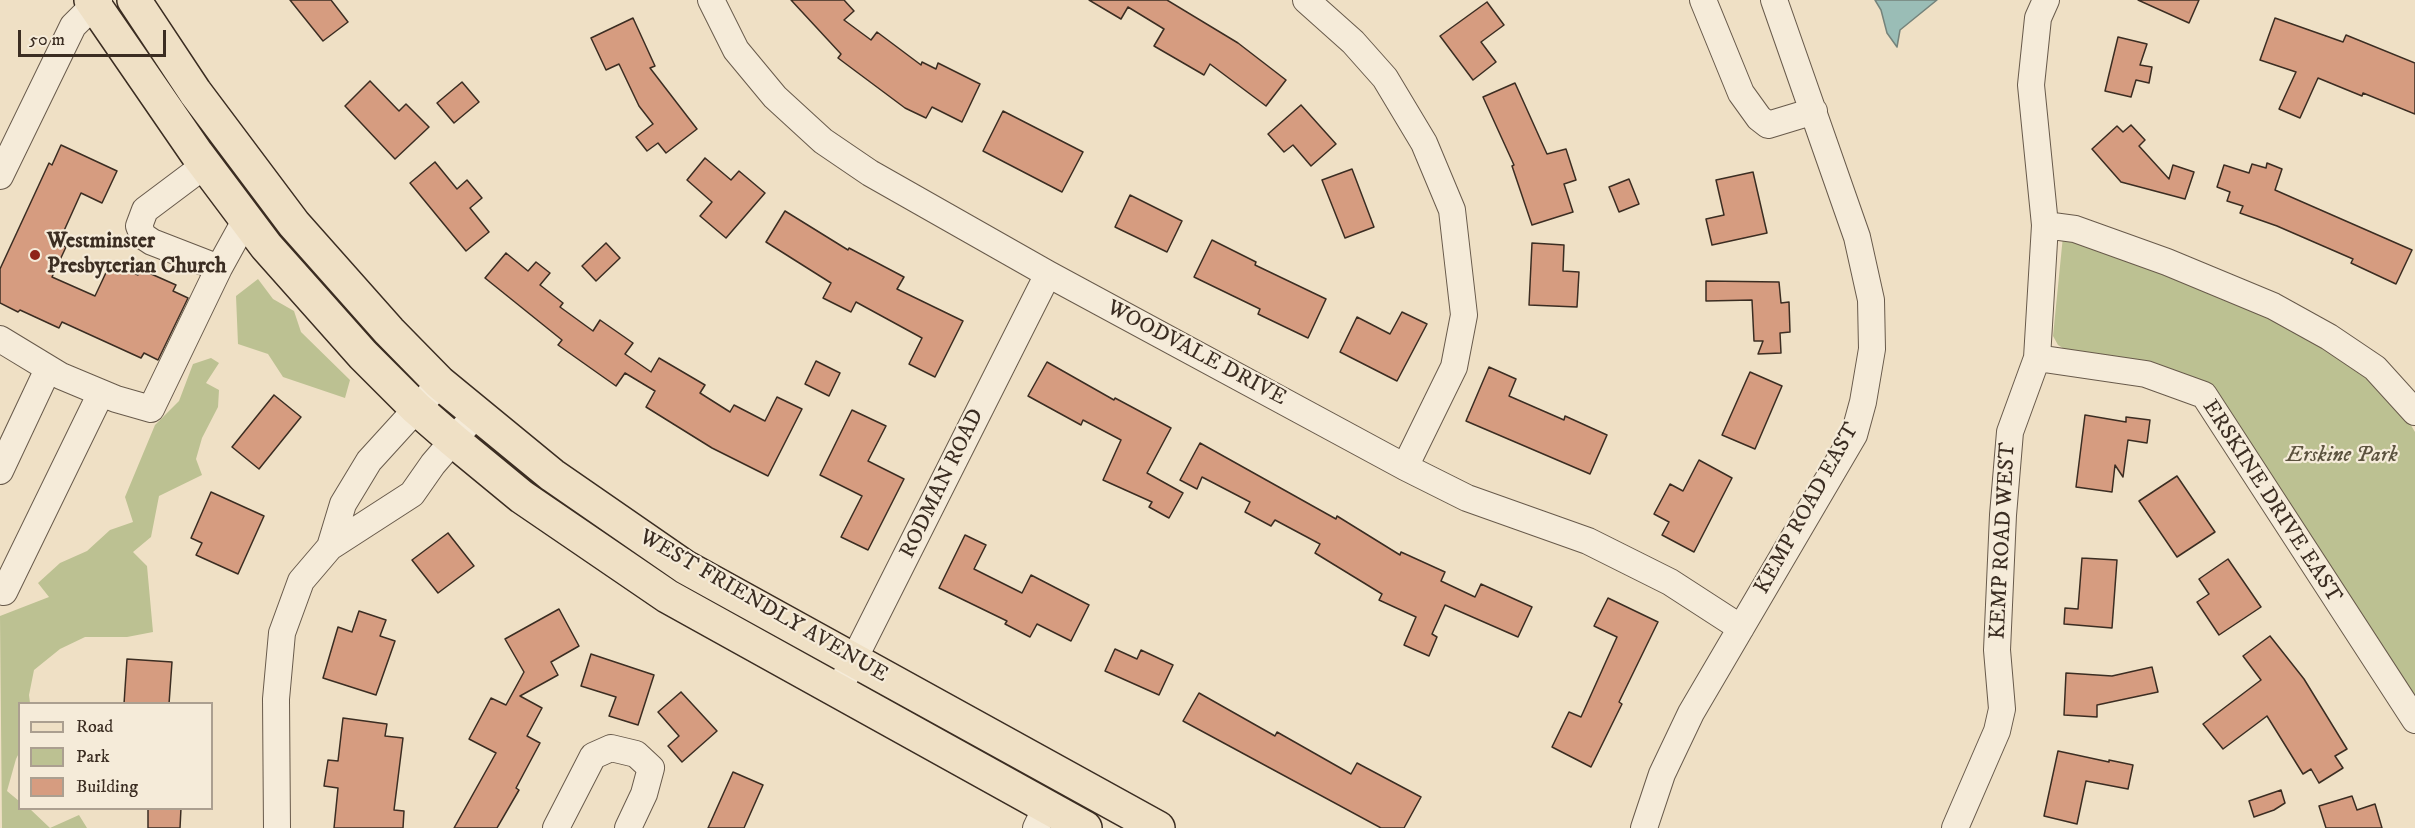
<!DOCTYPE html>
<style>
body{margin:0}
#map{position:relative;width:2415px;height:828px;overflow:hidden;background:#efe0c5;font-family:"IM FELL DW Pica",serif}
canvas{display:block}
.legend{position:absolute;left:18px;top:702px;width:195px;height:108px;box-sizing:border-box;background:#f5ebd9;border:2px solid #ab9f90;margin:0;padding:8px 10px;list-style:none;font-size:18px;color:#3b2d22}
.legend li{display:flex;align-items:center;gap:12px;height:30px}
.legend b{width:30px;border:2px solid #ab9f90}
.scale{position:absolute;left:18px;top:30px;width:148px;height:27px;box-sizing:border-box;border:3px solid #3b2d22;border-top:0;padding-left:8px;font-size:18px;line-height:21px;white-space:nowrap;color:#3b2d22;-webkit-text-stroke:4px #f5ebd9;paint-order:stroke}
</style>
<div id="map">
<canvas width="2415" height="828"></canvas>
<ul class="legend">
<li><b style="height:8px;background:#efe0c5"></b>Road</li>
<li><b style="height:16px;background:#bcc192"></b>Park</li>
<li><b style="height:16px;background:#d69c80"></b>Building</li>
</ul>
<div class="scale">50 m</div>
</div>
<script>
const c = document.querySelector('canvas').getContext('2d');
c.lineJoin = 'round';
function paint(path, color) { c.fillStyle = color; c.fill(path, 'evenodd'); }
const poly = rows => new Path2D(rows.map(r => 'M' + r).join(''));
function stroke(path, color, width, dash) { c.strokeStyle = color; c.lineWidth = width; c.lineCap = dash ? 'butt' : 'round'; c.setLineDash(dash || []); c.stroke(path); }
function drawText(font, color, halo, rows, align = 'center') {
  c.font = font + ' "IM FELL DW Pica",serif'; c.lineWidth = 4.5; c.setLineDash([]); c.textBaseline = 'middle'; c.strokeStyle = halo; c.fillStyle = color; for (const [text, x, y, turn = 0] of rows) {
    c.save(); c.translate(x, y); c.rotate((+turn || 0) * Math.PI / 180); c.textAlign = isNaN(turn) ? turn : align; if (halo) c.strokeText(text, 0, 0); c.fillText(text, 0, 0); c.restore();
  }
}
const green = poly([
 [2063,236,2238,300,2310,340,2368,378,2409,422,2415,432,2415,703,2214,388,2069,352,2058,345,2053,336],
 [258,279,273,299,294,311,301,332,350,380,345,398,283,377,268,354,238,344,236,296],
 [211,358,219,363,206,383,219,390,218,407,202,438,196,459,202,475,159,496,151,537,133,552,147,566,153,632,127,637,85,637,60,649,34,670,29,695,30,703,20,704,19,753,16,759,7,791,19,801,20,808,30,809,50,828,79,815,87,828,2,828,0,616,49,597,38,583,60,563,87,551,110,530,133,522,125,497,155,425,179,401,193,364]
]);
const water = poly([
 [1875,0,1937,0,1900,30,1897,47,1887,33,1881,10,1875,0]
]);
const building = poly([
 [290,0,331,0,348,22,323,41,290,0],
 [791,0,844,0,854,11,844,20,871,40,877,32,921,65,922,62,936,69,938,63,980,84,962,122,932,107,926,118,905,108,838,58,841,54,791,0],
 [1089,0,1167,0,1238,43,1286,80,1266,106,1210,64,1204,75,1154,46,1164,29,1128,7,1121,19,1089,0],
 [2138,0,2199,0,2189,23,2138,0],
 [1487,2,1504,25,1481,42,1496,62,1473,80,1440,36,1487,2],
 [633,18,655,66,650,68,697,129,666,153,658,143,647,151,636,137,653,124,639,106,619,64,606,70,591,38,633,18],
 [2275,18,2343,42,2346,35,2415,63,2415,114,2363,93,2362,96,2318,78,2300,118,2279,109,2296,72,2260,60,2275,18],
 [2118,37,2147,44,2140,65,2152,67,2149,83,2136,80,2131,97,2105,91,2118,37],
 [370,81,399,111,406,104,429,127,395,159,345,106,370,81],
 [462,82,479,102,454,123,437,103,462,82],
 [1515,83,1547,154,1566,149,1576,180,1564,184,1573,212,1532,225,1512,166,1514,165,1483,97,1515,83],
 [1301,105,1336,144,1311,166,1293,145,1284,152,1268,134,1301,105],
 [1003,111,1083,152,1062,192,983,151,1003,111],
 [2131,125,2145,140,2139,146,2169,179,2173,165,2194,172,2185,199,2121,182,2092,149,2117,126,2123,132,2131,125],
 [61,145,117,171,102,203,81,193,58,244,66,247,52,277,95,296,111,262,138,275,140,269,176,285,173,291,188,298,158,360,144,353,141,358,62,322,59,328,20,310,18,312,0,303,0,269,49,163,52,165,61,145],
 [705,158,731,180,739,171,765,193,726,238,700,216,712,202,687,180,705,158],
 [435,162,457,189,467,180,482,198,470,208,489,232,466,251,410,183,435,162],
 [2267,163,2282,169,2275,190,2412,250,2396,284,2351,263,2353,259,2277,226,2240,213,2243,206,2227,201,2230,192,2217,187,2224,165,2249,173,2252,164,2266,168,2267,163],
 [1352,169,1374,227,1345,238,1322,180,1352,169],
 [1753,172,1767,233,1712,245,1706,219,1724,215,1716,180,1753,172],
 [1629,179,1639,204,1619,212,1609,187,1629,179],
 [1130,195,1182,221,1167,252,1115,227,1130,195],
 [785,211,848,250,849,248,904,277,897,289,963,321,935,377,909,364,922,338,856,302,851,312,823,298,831,283,766,242,785,211],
 [1212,240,1256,262,1255,265,1326,299,1308,338,1258,314,1260,309,1194,277,1212,240],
 [606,243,620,258,596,281,582,266,606,243],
 [1532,243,1564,245,1563,271,1579,272,1577,307,1529,305,1532,243],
 [506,253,528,271,536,262,550,273,540,285,563,303,560,307,593,331,600,320,633,343,625,354,651,372,659,358,705,385,700,393,730,412,734,405,765,421,777,397,802,409,768,476,712,448,646,407,655,391,625,373,616,386,558,345,562,340,485,278,506,253],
 [1706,281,1779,282,1781,303,1789,302,1790,332,1780,333,1781,353,1758,354,1763,341,1754,341,1752,300,1706,301,1706,281],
 [1402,312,1427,324,1397,381,1340,352,1357,317,1390,334,1402,312],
 [816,361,840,373,829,396,805,384,816,361],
 [1047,362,1114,400,1115,398,1171,428,1147,473,1183,493,1169,518,1149,507,1152,502,1103,480,1121,440,1083,420,1081,425,1028,396,1047,362],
 [1489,367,1516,379,1509,396,1564,420,1565,416,1607,435,1590,474,1466,421,1489,367],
 [1750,372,1782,386,1755,449,1722,435,1750,372],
 [274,395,301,417,259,469,232,447,274,395],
 [852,410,886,426,868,461,904,479,868,550,841,537,862,496,820,475,852,410],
 [2085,415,2126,422,2126,417,2150,420,2147,443,2128,440,2123,477,2115,465,2112,492,2076,487,2085,415],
 [1200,443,1336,519,1337,516,1400,555,1401,552,1445,572,1441,581,1475,597,1481,584,1532,607,1518,637,1445,605,1432,634,1437,637,1429,656,1404,645,1416,617,1379,600,1382,594,1315,553,1320,544,1275,520,1271,526,1245,512,1250,502,1202,477,1197,489,1180,480,1200,443],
 [1699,460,1732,478,1694,552,1662,535,1669,522,1654,514,1670,484,1683,491,1699,460],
 [2177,476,2215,532,2177,557,2139,501,2177,476],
 [211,492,264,516,238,574,196,555,202,543,191,538,211,492],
 [448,533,474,566,438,593,412,560,448,533],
 [965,535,986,545,974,569,1022,593,1031,575,1089,605,1071,641,1037,624,1030,637,1005,624,1007,621,939,588,965,535],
 [2082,558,2117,560,2112,628,2064,624,2065,608,2078,609,2082,558],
 [2228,559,2261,607,2219,635,2197,602,2209,594,2199,579,2228,559],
 [1608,598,1658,622,1619,702,1622,704,1591,767,1552,747,1569,712,1581,717,1617,637,1594,626,1608,598],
 [559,609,579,646,551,662,558,675,520,696,542,708,527,736,540,743,516,788,519,790,497,828,454,828,496,753,469,739,491,698,506,705,524,672,505,639,559,609],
 [359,611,386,620,380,636,395,641,376,695,323,678,338,627,352,632,359,611],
 [2270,636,2304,679,2347,749,2335,756,2343,768,2319,783,2311,769,2303,774,2267,716,2223,749,2203,724,2261,680,2243,656,2270,636],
 [1115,649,1137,659,1141,650,1173,665,1159,695,1105,671,1115,649],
 [591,654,654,675,638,725,609,716,616,697,581,686,591,654],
 [127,659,172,662,169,704,124,704,127,659],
 [2152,667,2158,692,2097,705,2097,717,2064,715,2066,673,2112,676,2152,667],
 [681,692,717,731,682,762,668,746,679,736,658,712,681,692],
 [1199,693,1275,736,1277,732,1351,774,1357,763,1421,797,1404,828,1381,828,1183,721,1199,693],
 [343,718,387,724,385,736,403,738,394,810,404,811,403,828,334,828,338,788,324,786,328,760,338,761,343,718],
 [2058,751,2109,762,2109,760,2133,765,2128,789,2086,781,2077,824,2044,816,2058,751],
 [733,772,763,785,744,828,708,828,733,772],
 [2281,790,2285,803,2274,810,2254,817,2249,801,2281,790],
 [2352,796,2357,810,2375,804,2382,828,2326,828,2319,806,2352,796],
 [148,808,181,808,180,828,148,828,148,808]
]);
const minor = poly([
 [711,0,736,50,775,97,823,141,870,173,1048,274,1405,467,1467,498,1588,541,1670,582,1741,628],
 [1306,0,1353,42,1385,78,1424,143,1452,210,1464,315,1454,367,1405,467],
 [1703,0,1741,93,1759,118,1768,125,1814,111],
 [205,165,145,210,139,226,143,236,152,242,219,268,246,219],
 [0,176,73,26,99,0],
 [2045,225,2075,229,2167,262,2273,306,2329,337,2375,368,2415,412],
 [0,339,61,376,116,399,151,409,219,268],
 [2037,358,2146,374,2204,395,2415,720],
 [0,471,48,369],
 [330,547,343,504,369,461,440,383],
 [0,590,4,592,101,393],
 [837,693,1048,274],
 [277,828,276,699,282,633,301,581,330,547,412,494,433,464,476,414],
 [556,828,593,756,611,748,636,754,651,768,644,794,628,828],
 [1036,828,1046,807],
 [1644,828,1662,774,1691,713,1854,435,1863,402,1872,349,1871,300,1857,237,1774,0],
 [1955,828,1997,731,2002,709,1997,650,2003,515,2010,432,2037,358,2045,225,2031,85,2038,18,2046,0]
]);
const major = poly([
 [91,0,197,154,266,246,363,355,416,408,454,441,522,497,667,596,1085,828],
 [134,0,195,92,294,224,389,331,440,383,552,475,685,567,1158,828]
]);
const markers = [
 [35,255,6,"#8f2418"]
];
const poiNames = [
 ["Westminster",47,242],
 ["Presbyterian Church",47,267]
];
const streetNames = [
 ["WOODVALE DRIVE",1196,354,28],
 ["RODMAN ROAD",943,484,-64],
 ["ERSKINE DRIVE EAST",2271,502,57],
 ["KEMP ROAD EAST",1808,509,-61],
 ["KEMP ROAD WEST",2004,541,-87],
 ["WEST FRIENDLY AVENUE",763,607,30]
];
const parkNames = [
 ["Erskine Park",2342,456]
];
paint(green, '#bcc192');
paint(water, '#9abdb6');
stroke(water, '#74837b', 1.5);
paint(building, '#d69c80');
stroke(building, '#3b2d22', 1.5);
stroke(minor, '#685a4b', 28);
stroke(major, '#3b2d22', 36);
stroke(minor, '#f5ebd9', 26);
stroke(major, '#efe0c5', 33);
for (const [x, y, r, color] of markers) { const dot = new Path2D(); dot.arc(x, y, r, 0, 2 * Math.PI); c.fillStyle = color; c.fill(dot); stroke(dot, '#f5ebd9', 2); }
drawText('bold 22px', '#3b2d22', '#f5ebd9', poiNames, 'left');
drawText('22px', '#3b2d22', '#f5ebd9', streetNames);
drawText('italic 22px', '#5b523e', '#f5ebd9', parkNames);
</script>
